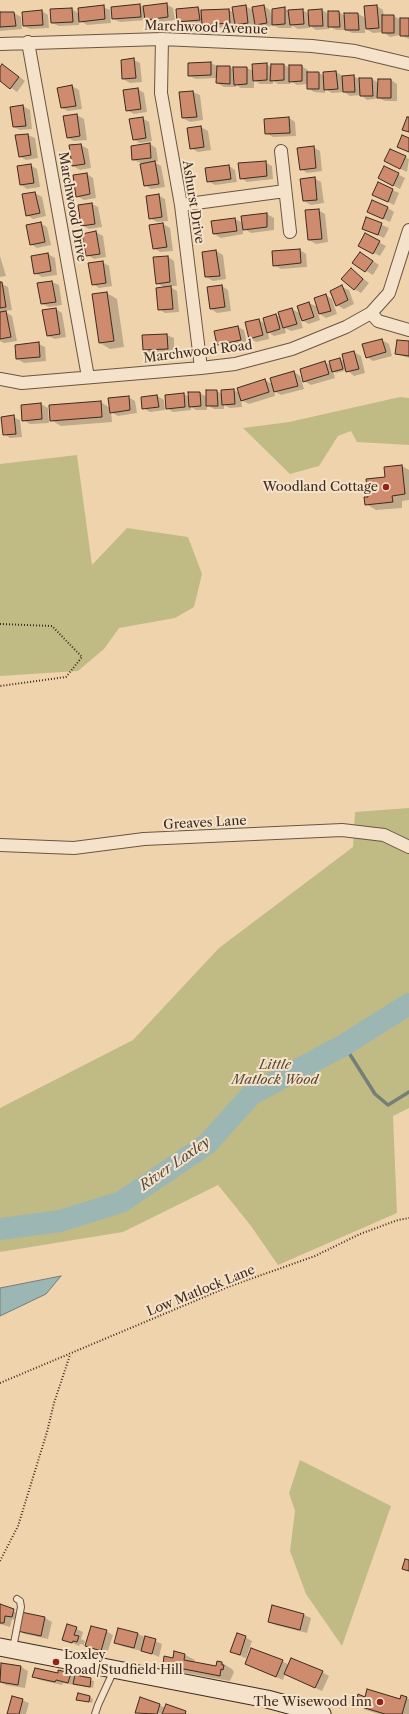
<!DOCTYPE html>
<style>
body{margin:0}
canvas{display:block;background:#efd3ad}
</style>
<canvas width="409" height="1714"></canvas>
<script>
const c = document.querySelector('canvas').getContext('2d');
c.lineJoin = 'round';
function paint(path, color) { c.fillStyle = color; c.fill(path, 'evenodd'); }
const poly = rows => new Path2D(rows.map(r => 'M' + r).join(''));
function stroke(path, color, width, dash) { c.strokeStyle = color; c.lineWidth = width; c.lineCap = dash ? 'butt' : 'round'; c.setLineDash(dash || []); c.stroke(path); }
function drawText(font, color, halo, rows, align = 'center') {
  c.font = font + ' "Libre Caslon Text",serif'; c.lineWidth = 4; c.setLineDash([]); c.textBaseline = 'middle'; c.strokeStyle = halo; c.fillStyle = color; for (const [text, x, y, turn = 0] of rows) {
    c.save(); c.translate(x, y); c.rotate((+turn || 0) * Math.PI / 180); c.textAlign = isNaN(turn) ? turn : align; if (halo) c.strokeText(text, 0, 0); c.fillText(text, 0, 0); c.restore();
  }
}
const green = poly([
 [400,397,409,398,409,445,357,442,351,431,338,436,319,466,290,474,243,428,289,422],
 [77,455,92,565,127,528,188,537,202,574,194,607,175,618,119,628,104,649,78,671,0,676,0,464],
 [409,808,409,1108,393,1116,397,1213,278,1265,251,1226,218,1185,123,1232,0,1252,0,1108,133,1040,219,948,353,847,355,812],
 [300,1460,391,1506,342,1646,306,1594,290,1551,295,1511,289,1493]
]);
const water = poly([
 [61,1276,46,1294,0,1316,0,1288,61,1276]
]);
const shadow = poly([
 [166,4,173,8,175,20,153,23,148,20,120,22,113,19,139,5,145,8],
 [245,6,253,10,264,6,270,10,272,17,284,8,289,11,302,10,310,14,309,11,322,10,329,14,329,12,339,12,345,16,358,14,366,18,377,6,383,10,384,16,394,16,401,20,409,19,409,39,400,35,390,37,383,32,373,33,365,28,365,33,352,33,346,30,336,30,329,26,329,29,316,30,310,26,310,28,298,29,291,25,292,28,279,28,273,25,263,29,254,24,255,27,242,28,236,25,236,27,210,28,202,24,185,25,178,22,198,8,204,11,229,10,234,13],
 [103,7,110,10,111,23,87,25,79,20,79,25,59,26,52,23,72,9,79,14],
 [42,11,48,15,49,28,30,29,24,26],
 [0,13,14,13,21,17,22,29,0,31],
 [134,60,140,63,142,82,130,83,123,79],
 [211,63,217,66,230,67,235,70,247,68,253,71,266,64,272,67,284,65,290,68,301,66,308,70,308,73,319,73,324,76,336,72,343,76,354,76,360,80,372,79,379,83,391,80,397,84,397,101,385,101,379,98,367,100,361,95,350,96,344,92,332,93,325,89,325,93,314,92,308,88,308,84,297,85,290,81,290,84,278,84,273,81,273,84,260,84,254,80,254,88,241,88,236,85,236,87,224,87,217,83,217,78,196,79,189,76],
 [0,69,9,69,25,81,17,92,0,80],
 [72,86,79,90,82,109,68,111,62,108],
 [138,89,144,93,147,112,134,114,127,110],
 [193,92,200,95,203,120,190,122,183,118],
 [23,106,30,110,32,129,20,130,14,127],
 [77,115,84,119,87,140,74,141,68,138],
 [142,118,149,122,152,141,140,143,133,139],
 [289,118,295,122,296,136,273,137,266,133],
 [201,127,208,131,211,150,198,152,191,148,189,129],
 [28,135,35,138,38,158,26,160,19,156,17,136],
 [150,144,156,148,158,161,154,162,161,166,165,187,151,189,145,185,141,163,133,160],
 [81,145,88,149,91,168,80,170,73,166,70,146],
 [313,147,320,151,322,171,307,173,301,169],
 [390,150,409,159,407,172,392,165],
 [265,162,272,166,273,179,247,182,241,178],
 [30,165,37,169,40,187,27,189,21,185],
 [229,166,235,170,237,182,215,185,208,181],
 [384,167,405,178,400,189,386,182],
 [87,174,93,178,96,198,84,200,77,196],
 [314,178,321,182,324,203,311,205,304,201],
 [379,184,399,193,394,205,374,195],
 [35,193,42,197,46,216,33,219,27,215],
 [158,195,165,199,168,221,157,222,150,218],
 [92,204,98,207,102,227,89,229,82,225],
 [388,208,394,212,390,222,375,215],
 [318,210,325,214,328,242,316,244,309,240],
 [267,214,274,218,274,230,251,233,243,228,243,234,221,238,214,234,213,222,235,219,243,223],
 [367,218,389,228,384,238,363,229],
 [40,223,47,227,51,245,37,248,31,244],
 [163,224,170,228,173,251,160,252,154,248,151,225],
 [96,232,103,236,106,257,94,259,87,255],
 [365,235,386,246,380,256,366,249],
 [300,250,306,254,307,267,281,269,274,265],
 [216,251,223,255,226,279,213,281,206,277],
 [48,254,55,258,57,275,42,277,35,273],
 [0,256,6,276,0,277],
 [168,257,174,261,177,286,169,286,177,291,179,312,165,313,159,309,165,288,157,283],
 [367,257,379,265,373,275,353,263],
 [102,262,109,266,112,286,99,288,93,284],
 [351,269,369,283,361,293,354,289],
 [52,282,59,285,62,305,49,307,42,304,39,284],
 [0,283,8,287,12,310,4,311,12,316,17,341,4,343,0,341],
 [222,286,228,290,231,311,217,313,211,309],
 [342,287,349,290,354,304,344,309,337,305],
 [107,293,117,299,124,347,110,349,100,343,93,295],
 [326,295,332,299,337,314,326,318,318,313,320,320,309,324,300,319,303,328,291,331,285,328,286,333,274,336,268,332,269,339,256,342,250,338,259,320,266,324,276,315,281,318,292,309,301,314,298,306,309,303,318,307],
 [56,309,62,313,66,337,55,339,48,336],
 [238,327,244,330,247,343,225,349,218,345],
 [143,335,167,335,174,338,174,352,151,353,144,349],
 [382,340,389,344,392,356,373,361,367,357,363,345],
 [409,342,409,358,396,354],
 [39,344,45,347,46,361,24,363,17,359],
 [354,352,361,356,365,373,354,376,347,370,336,373,333,371,335,378,311,385,304,381,325,362,332,366,340,359,345,362,343,354],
 [294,372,300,376,304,389,281,395,274,391,275,396,249,404,241,400,242,407,230,408,224,405,224,409,214,409,207,405,207,410,196,410,191,407,191,410,173,412,167,408,184,394,189,397,200,393,207,397,217,391,222,394,233,390,240,393,265,380,272,384],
 [157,396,164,400,165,410,150,412,143,408],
 [128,397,135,401,137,413,118,416,111,412,112,422,61,426,51,420,101,402,110,408],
 [41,404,48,408,49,423,30,424,23,420],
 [13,417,20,420,22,437,10,438,4,434],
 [402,466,409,470,409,500,402,501,402,508,376,510,366,504,386,478,385,468],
 [0,1606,20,1614,18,1621,12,1619,10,1627,0,1624],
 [272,1606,304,1615,311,1618,307,1633,275,1625,269,1621],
 [22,1613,45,1618,52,1622,48,1639,25,1634,18,1630],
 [68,1625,83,1632,81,1639,85,1641,84,1645,80,1644,79,1646,63,1639],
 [106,1631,113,1635,107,1654,87,1646],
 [138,1634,162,1644,159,1657,141,1649,141,1651,122,1646,115,1642],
 [245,1637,252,1641,246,1658,248,1659,238,1655,232,1652],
 [185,1655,195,1660,194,1663,217,1667,222,1663,232,1669,234,1672,230,1681,174,1671,164,1665],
 [282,1661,289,1665,322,1672,329,1676,322,1691,285,1674,283,1680,246,1664],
 [2,1664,21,1667,28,1671,25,1688,6,1685,0,1682],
 [70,1674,75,1677,94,1681,93,1688,63,1683,62,1685,40,1680,33,1676],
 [90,1697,93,1699,92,1703,77,1699],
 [366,1698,401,1700,406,1698,409,1699,409,1714,379,1714,366,1710,356,1704],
 [22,1700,29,1703,26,1714,8,1714],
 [160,1705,165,1708,189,1714,136,1713]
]);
const stream = poly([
 [344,1045,375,1094,388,1105,409,1092]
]);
const river = poly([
 [0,1229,60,1221,121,1202,207,1144,252,1094,344,1045,409,1004]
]);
const building = poly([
 [167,3,168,17,145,20,143,6,167,3],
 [140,4,141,17,112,19,111,7,140,4],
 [104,5,105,19,79,22,78,8,104,5],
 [246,5,248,23,235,25,232,7,246,5],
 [264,5,267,23,255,25,252,7,264,5],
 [377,5,379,28,366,29,364,6,377,5],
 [198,7,200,20,177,22,176,9,198,7],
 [285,7,285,24,272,25,272,9,285,7],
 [72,8,73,22,51,23,50,9,72,8],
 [229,9,230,23,202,25,201,10,229,9],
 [303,9,304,24,290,25,288,10,303,9],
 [322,9,323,26,309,26,308,10,322,9],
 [42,10,43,25,23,26,22,12,42,10],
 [328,11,339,11,340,27,328,27,328,11],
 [0,12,14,12,16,26,0,27,0,12],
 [344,13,358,13,359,30,345,30,344,13],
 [382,15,394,15,394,33,382,33,382,15],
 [400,18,409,18,409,36,400,36,400,18],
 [134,58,136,78,122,79,121,60,134,58],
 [211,62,211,75,188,76,188,63,211,62],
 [267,63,267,80,253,81,252,64,267,63],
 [2,64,19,77,10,89,0,81,0,67,2,64],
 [271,64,284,64,284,80,270,81,271,64],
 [289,65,302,65,302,81,289,82,289,65],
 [217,66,230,66,230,84,216,83,217,66],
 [233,67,247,67,247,84,234,85,233,67],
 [336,71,338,89,324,90,323,72,336,71],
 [307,72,319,72,319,89,307,89,307,72],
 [354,75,355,92,343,92,342,76,354,75],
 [359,78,372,78,373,96,360,96,359,78],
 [378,79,391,79,391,98,377,98,378,79],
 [72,85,76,106,61,108,57,88,72,85],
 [138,88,141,109,126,111,123,90,138,88],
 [193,91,197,117,182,118,179,92,193,91],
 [23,105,26,126,13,127,10,107,23,105],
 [77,114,80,136,67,138,63,116,77,114],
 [143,117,146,138,133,140,129,119,143,117],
 [289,117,290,133,265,134,264,119,289,117],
 [407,117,409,117,409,132,402,130,407,117],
 [201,126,204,147,190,149,187,128,201,126],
 [28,134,31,155,19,157,15,135,28,134],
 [402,135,409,138,409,152,397,147,402,135],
 [150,143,151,158,132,160,131,146,150,143],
 [81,144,85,164,72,166,69,145,81,144],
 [314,146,316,168,300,170,297,148,314,146],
 [390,149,406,156,400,169,384,161,390,149],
 [155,161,159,184,144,186,140,164,155,161],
 [266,161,267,176,240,179,238,163,266,161],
 [31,164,34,183,20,185,17,166,31,164],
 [229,165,231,179,207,182,205,168,229,165],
 [384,166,399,173,393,186,378,178,384,166],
 [87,173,90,194,76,197,73,175,87,173],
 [315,177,317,200,303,201,300,179,315,177],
 [378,182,393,189,388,202,372,195,378,182],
 [35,192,40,213,26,216,22,194,35,192],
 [159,194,162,217,149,219,146,196,159,194],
 [372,200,388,207,383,219,367,212,372,200],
 [92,203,95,224,81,226,78,205,92,203],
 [319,209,322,239,308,240,305,210,319,209],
 [267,213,267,227,243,230,241,216,267,213],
 [366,217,382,223,378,235,362,229,366,217],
 [235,218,237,231,213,234,211,221,235,218],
 [41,222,45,242,30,245,26,225,41,222],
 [163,223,167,247,153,249,149,225,163,223],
 [96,231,100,254,86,256,82,234,96,231],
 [365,233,380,241,373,254,358,246,365,233],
 [300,249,301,263,273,266,272,251,300,249],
 [216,250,220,276,205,277,202,252,216,250],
 [360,252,373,261,365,272,352,263,360,252],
 [48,253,51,271,34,274,31,256,48,253],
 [168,256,170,282,156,284,153,257,168,256],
 [103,261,106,283,92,285,88,263,103,261],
 [351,268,363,279,354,290,341,279,351,268],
 [52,281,56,302,41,304,37,283,52,281],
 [0,282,2,282,6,307,0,308,0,282],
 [222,285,225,307,210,309,207,287,222,285],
 [342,285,348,300,336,306,330,291,342,285],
 [171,286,173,309,158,310,156,288,171,286],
 [107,292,114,341,99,343,92,294,107,292],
 [326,294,331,311,319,314,314,298,326,294],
 [309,302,314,317,302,321,297,306,309,302],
 [56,308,60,334,47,336,42,310,56,308],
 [292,308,297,324,283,328,278,312,292,308],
 [6,311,11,337,0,339,0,312,6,311],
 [276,314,280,329,267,333,263,318,276,314],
 [259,319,263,335,249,339,245,322,259,319],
 [238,326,241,340,217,345,214,331,238,326],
 [167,334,168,349,143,350,142,335,167,334],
 [382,339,386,352,366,358,362,344,382,339],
 [397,340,409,341,409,356,395,354,397,340],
 [39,342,40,357,16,359,15,345,39,342],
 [354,351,359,369,346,372,342,354,354,351],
 [340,358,343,369,332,372,329,361,340,358],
 [325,361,329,374,303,382,300,369,325,361],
 [294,371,298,386,274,392,270,378,294,371],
 [265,379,269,392,241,401,237,388,265,379],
 [234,389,235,404,222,405,221,390,234,389],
 [206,390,217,390,218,406,206,406,206,390],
 [188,392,200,392,201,406,189,407,188,392],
 [184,393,185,407,166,409,165,395,184,393],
 [157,395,159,407,142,409,141,397,157,395],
 [129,396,130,410,110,413,108,398,129,396],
 [101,401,102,417,50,421,49,405,101,401],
 [41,403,42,419,22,421,21,405,41,403],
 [14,415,16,434,3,435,1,417,14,415],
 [402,465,405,494,392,496,393,502,365,505,364,497,368,497,366,479,385,477,384,467,402,465],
 [405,1559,409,1560,409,1571,402,1569,405,1559],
 [0,1604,14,1609,12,1617,5,1616,4,1623,0,1623,0,1604],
 [272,1605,304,1614,300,1630,268,1622,272,1605],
 [21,1612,45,1617,41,1636,17,1631,21,1612],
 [67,1624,77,1627,74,1635,79,1636,77,1642,73,1641,72,1643,62,1640,67,1624],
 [91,1626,107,1630,101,1651,85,1646,91,1626],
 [118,1628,138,1633,134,1648,114,1643,118,1628],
 [237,1633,246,1636,240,1655,230,1652,237,1633],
 [145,1636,156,1639,152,1654,141,1651,145,1636],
 [251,1648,283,1660,276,1677,245,1664,251,1648],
 [174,1651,185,1654,184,1660,216,1666,217,1661,222,1662,222,1665,224,1665,223,1670,221,1669,220,1676,163,1665,164,1656,173,1658,174,1651],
 [291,1658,323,1671,315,1688,284,1674,291,1658],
 [1,1663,21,1666,18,1685,0,1682,1,1663],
 [35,1668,58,1673,58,1670,71,1673,68,1683,56,1680,55,1682,32,1677,35,1668],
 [75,1675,91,1678,90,1687,73,1684,75,1675],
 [367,1689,400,1699,401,1695,407,1697,402,1714,385,1714,355,1705,358,1694,365,1697,367,1689],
 [78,1693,90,1696,89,1702,76,1700,78,1693],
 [12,1696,23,1699,19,1714,7,1714,12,1696],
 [140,1697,160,1704,157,1714,135,1713,140,1697],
 [166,1704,186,1711,185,1714,162,1714,166,1704]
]);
const path = poly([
 [0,624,52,626,82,657,66,677,0,686],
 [0,1383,228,1287,315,1256,360,1234,398,1220,409,1218],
 [0,1561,18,1526,47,1432,54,1403,70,1355]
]);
const service = poly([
 [13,1648,21,1607,20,1601,17,1599],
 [95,1714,98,1705,114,1670]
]);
const minor = poly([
 [162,39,161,93,181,205,201,368],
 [28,42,88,377],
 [0,44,162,39,251,43,312,46,355,51,409,64],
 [281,151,290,232],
 [181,205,285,191],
 [371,313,378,321,409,330],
 [0,379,22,383,201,368,235,364,292,349,346,327,371,313,389,293,409,230],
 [0,845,74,848,144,839,342,830,384,835,409,847]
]);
const secondary = poly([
 [0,1647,267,1699,322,1714]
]);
const markers = [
 [386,487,4,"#8f2418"],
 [56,1662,4,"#8f2418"],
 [380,1702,4,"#8f2418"]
];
const streetNames = [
 ["Marchwood Avenue",206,28,2],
 ["Ashurst Drive",193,202,81],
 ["Marchwood Drive",72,207,80],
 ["Marchwood Road",198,352,-7],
 ["Greaves Lane",205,823,-3],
 ["Low Matlock Lane",201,1291,-22]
];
const poiNames = [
 ["Woodland Cottage",378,487],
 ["Loxley",64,1655,"left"],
 ["Road/Studfield Hill",64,1670,"left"],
 ["The Wisewood Inn",372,1702]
];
const parkNames = [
 ["Little",275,1065],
 ["Matlock Wood",275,1080]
];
const waterNames = [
 ["River Loxley",175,1164,-35]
];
paint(green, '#c0bb85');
paint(water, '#9cb6b3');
stroke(water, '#767e78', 1);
paint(shadow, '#0003');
stroke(stream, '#767e78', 3.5);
stroke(river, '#9cb6b3', 22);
paint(building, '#cf8b6e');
stroke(building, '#3e2b1f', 1);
stroke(service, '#6a5542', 8);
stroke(minor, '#6a5542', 14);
stroke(secondary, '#3e2b1f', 19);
stroke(path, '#3e2b1f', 2, [1, 2]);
stroke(service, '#f5e2ca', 6);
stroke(minor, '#f5e2ca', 12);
stroke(secondary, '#f5e2ca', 17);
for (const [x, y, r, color] of markers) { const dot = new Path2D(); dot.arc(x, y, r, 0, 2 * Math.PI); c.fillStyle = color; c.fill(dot); stroke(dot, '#f5e2ca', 1.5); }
drawText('13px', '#3e2b1f', '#f5e2ca', streetNames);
drawText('13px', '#3e2b1f', '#f5e2ca', poiNames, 'right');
drawText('italic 13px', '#584833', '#f5e2ca', parkNames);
drawText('italic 14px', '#51473d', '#f5e2ca', waterNames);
</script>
